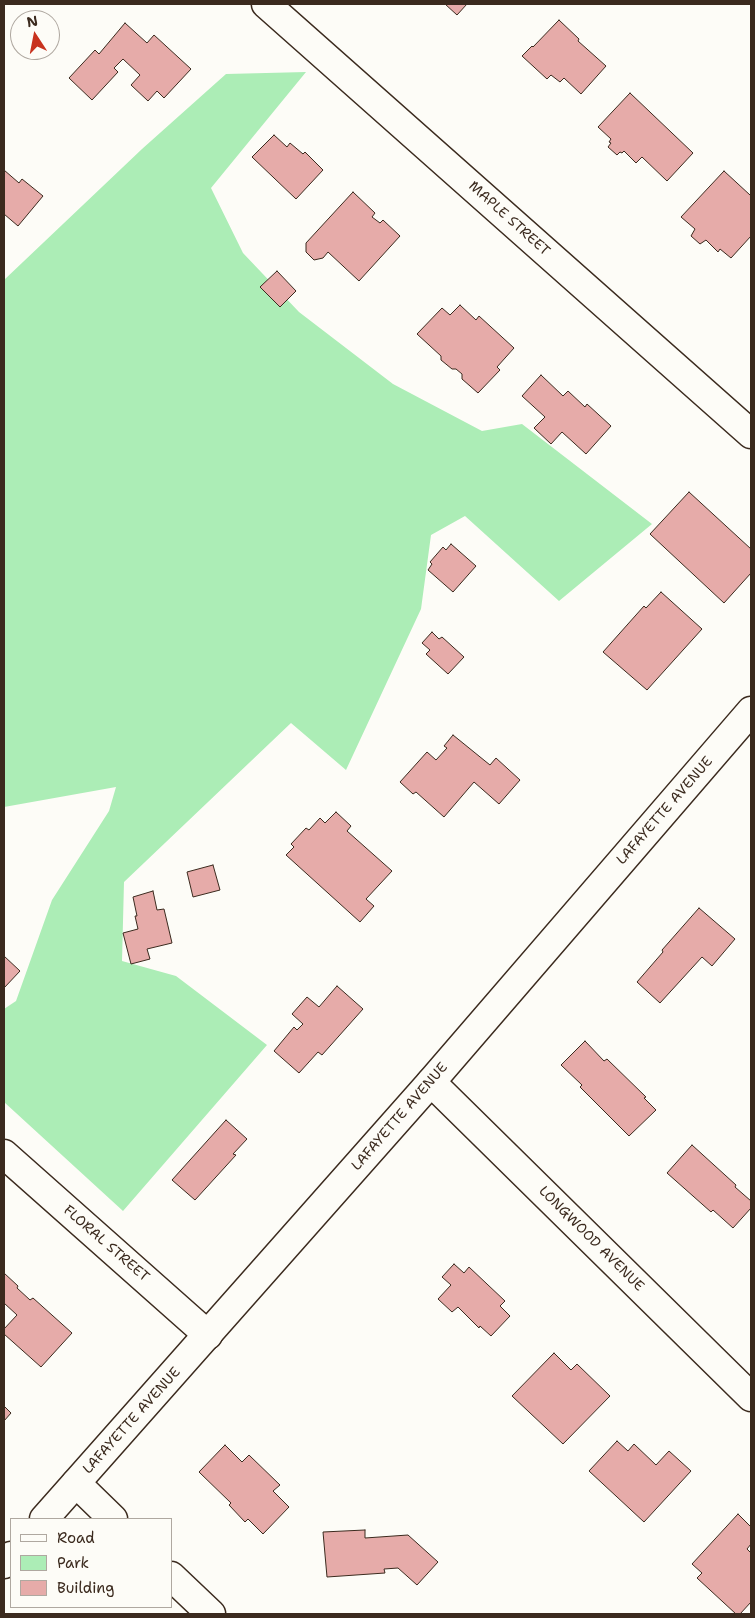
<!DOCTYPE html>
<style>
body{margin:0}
#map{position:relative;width:755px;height:1618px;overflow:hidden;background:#fdfcf7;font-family:"Shantell Sans",sans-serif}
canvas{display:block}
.frame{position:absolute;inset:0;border:5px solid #3b2a1e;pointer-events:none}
.legend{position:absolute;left:10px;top:1518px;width:162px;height:90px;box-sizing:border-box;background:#fdfcf7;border:1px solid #afa8a0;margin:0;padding:6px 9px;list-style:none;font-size:15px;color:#3b2a1e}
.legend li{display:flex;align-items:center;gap:10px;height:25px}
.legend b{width:25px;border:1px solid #afa8a0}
.north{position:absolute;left:10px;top:10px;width:50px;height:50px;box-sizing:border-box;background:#fdfcf7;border:1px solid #afa8a0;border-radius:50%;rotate:349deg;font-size:14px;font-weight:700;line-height:20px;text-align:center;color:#3b2a1e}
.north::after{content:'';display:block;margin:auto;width:18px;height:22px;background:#c8321e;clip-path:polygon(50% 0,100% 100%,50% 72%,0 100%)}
</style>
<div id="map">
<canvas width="755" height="1618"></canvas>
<div class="frame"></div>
<ul class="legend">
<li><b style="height:6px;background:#fdfcf7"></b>Road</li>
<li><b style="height:14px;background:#acedb6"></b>Park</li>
<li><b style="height:14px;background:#e6aba9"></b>Building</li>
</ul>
<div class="north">N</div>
</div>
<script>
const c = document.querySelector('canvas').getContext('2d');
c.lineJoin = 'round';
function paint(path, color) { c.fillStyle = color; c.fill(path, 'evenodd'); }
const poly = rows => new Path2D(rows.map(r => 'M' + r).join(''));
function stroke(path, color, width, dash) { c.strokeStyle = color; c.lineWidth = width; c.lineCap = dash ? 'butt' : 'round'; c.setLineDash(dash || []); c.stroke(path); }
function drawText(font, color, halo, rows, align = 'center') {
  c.font = font + ' "Shantell Sans",sans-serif'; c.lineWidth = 4.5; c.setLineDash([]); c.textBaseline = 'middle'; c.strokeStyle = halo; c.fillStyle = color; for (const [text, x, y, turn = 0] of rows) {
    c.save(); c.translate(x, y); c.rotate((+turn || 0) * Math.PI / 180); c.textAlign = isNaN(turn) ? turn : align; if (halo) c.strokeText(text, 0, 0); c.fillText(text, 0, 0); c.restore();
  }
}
const green = poly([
 [306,72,211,188,243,253,299,312,393,384,482,431,522,424,652,524,559,601,465,516,431,535,421,609,346,770,291,723,124,882,122,961,176,976,267,1045,123,1211,4,1102,4,1009,16,1001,52,900,109,811,116,787,4,807,4,280,142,149,226,74]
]);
const building = poly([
 [445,4,467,4,457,15,445,4],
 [559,20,579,39,578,41,606,66,581,94,564,78,560,82,551,75,547,79,522,56,532,46,533,47,559,20],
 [125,23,147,43,154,35,191,69,164,98,157,91,148,101,131,85,140,75,123,59,114,68,118,72,92,100,69,78,95,50,99,54,125,23],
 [630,93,693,153,667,181,642,157,636,163,624,151,622,153,620,152,617,155,608,147,611,143,609,142,611,139,598,127,630,93],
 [274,135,287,147,290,143,303,154,305,152,323,170,296,199,252,157,274,135],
 [4,170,19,183,22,179,43,196,18,226,4,214,4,170],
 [724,171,750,195,751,194,751,236,731,258,720,249,718,252,706,240,700,244,691,236,695,229,681,217,724,171],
 [353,192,375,213,372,217,380,223,383,220,400,236,359,281,328,252,323,258,314,260,306,252,306,243,353,192],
 [277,271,296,291,280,307,260,287,277,271],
 [460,305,476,320,479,316,514,348,497,367,500,370,478,393,462,379,462,374,456,369,452,369,441,360,441,356,417,334,442,308,450,315,460,305],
 [541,375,563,396,568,391,585,407,587,404,611,426,586,454,562,432,551,444,534,428,545,417,522,396,541,375],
 [689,492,751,549,751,573,724,603,650,534,689,492],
 [451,544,476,566,453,592,428,570,432,564,430,562,443,547,446,550,451,544],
 [661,592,702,629,647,690,603,652,644,606,646,608,661,592],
 [432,632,439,639,442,637,464,657,448,674,426,654,430,650,422,643,432,632],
 [453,735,490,765,496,758,520,780,499,804,474,782,444,817,416,792,413,794,400,782,427,752,436,760,447,748,444,746,453,735],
 [336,812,351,826,347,831,392,871,366,899,374,906,360,922,286,855,294,847,291,844,306,828,309,830,320,818,325,823,336,812],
 [213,865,220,890,193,897,187,872,213,865],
 [153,891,157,910,164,909,172,943,147,949,150,959,131,964,123,933,138,929,135,916,137,916,133,897,153,891],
 [699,908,735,939,712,966,702,957,660,1003,637,982,663,952,662,950,699,908],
 [4,956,20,971,4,988,4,956],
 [337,986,363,1009,322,1055,318,1052,299,1073,274,1051,294,1027,297,1030,303,1024,292,1014,307,997,319,1007,337,986],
 [585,1041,604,1061,607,1059,646,1097,644,1098,656,1110,629,1136,580,1087,582,1085,561,1065,585,1041],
 [226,1120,247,1139,233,1154,236,1155,195,1200,172,1180,226,1120],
 [692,1145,736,1185,735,1187,751,1201,751,1208,733,1228,713,1210,711,1212,667,1173,692,1145],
 [454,1264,464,1273,469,1267,505,1301,500,1306,510,1316,491,1336,480,1326,479,1328,458,1307,452,1312,438,1299,451,1285,442,1277,454,1264],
 [4,1273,18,1286,17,1288,30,1300,33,1298,72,1333,41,1367,4,1334,4,1329,17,1315,4,1303,4,1273],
 [554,1353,571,1370,577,1364,610,1396,563,1444,512,1396,554,1353],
 [4,1406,11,1413,4,1421,4,1406],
 [617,1441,628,1451,634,1444,656,1465,669,1451,691,1471,644,1522,589,1471,617,1441],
 [225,1445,242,1462,249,1455,280,1485,273,1491,289,1507,263,1534,248,1519,245,1522,229,1505,231,1503,199,1472,225,1445],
 [738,1514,751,1527,751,1544,747,1549,751,1553,751,1602,740,1614,736,1614,697,1578,702,1573,692,1564,738,1514],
 [365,1530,365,1538,408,1535,438,1562,417,1585,398,1568,384,1569,385,1573,327,1577,323,1532,365,1530]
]);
const minor = poly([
 [266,4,751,434],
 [431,1082,751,1397],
 [4,1154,208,1335],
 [76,1483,113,1519],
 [171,1576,211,1614]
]);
const tertiary = poly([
 [44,1519,431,1082,751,711],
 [4,1564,11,1556]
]);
const streetNames = [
 ["MAPLE STREET",509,219,42],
 ["LAFAYETTE AVENUE",665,811,-49],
 ["LAFAYETTE AVENUE",400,1117,-49],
 ["LONGWOOD AVENUE",591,1239,45],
 ["FLORAL STREET",106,1244,41],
 ["LAFAYETTE AVENUE",132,1421,-48]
];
paint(green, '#acedb6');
paint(building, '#e6aba9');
stroke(building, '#3b2a1e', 1);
stroke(minor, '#3b2a1e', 31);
stroke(tertiary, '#3b2a1e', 31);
stroke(minor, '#fdfcf7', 28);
stroke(tertiary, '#fdfcf7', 28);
drawText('14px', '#3b2a1e', '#fdfcf7', streetNames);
</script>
